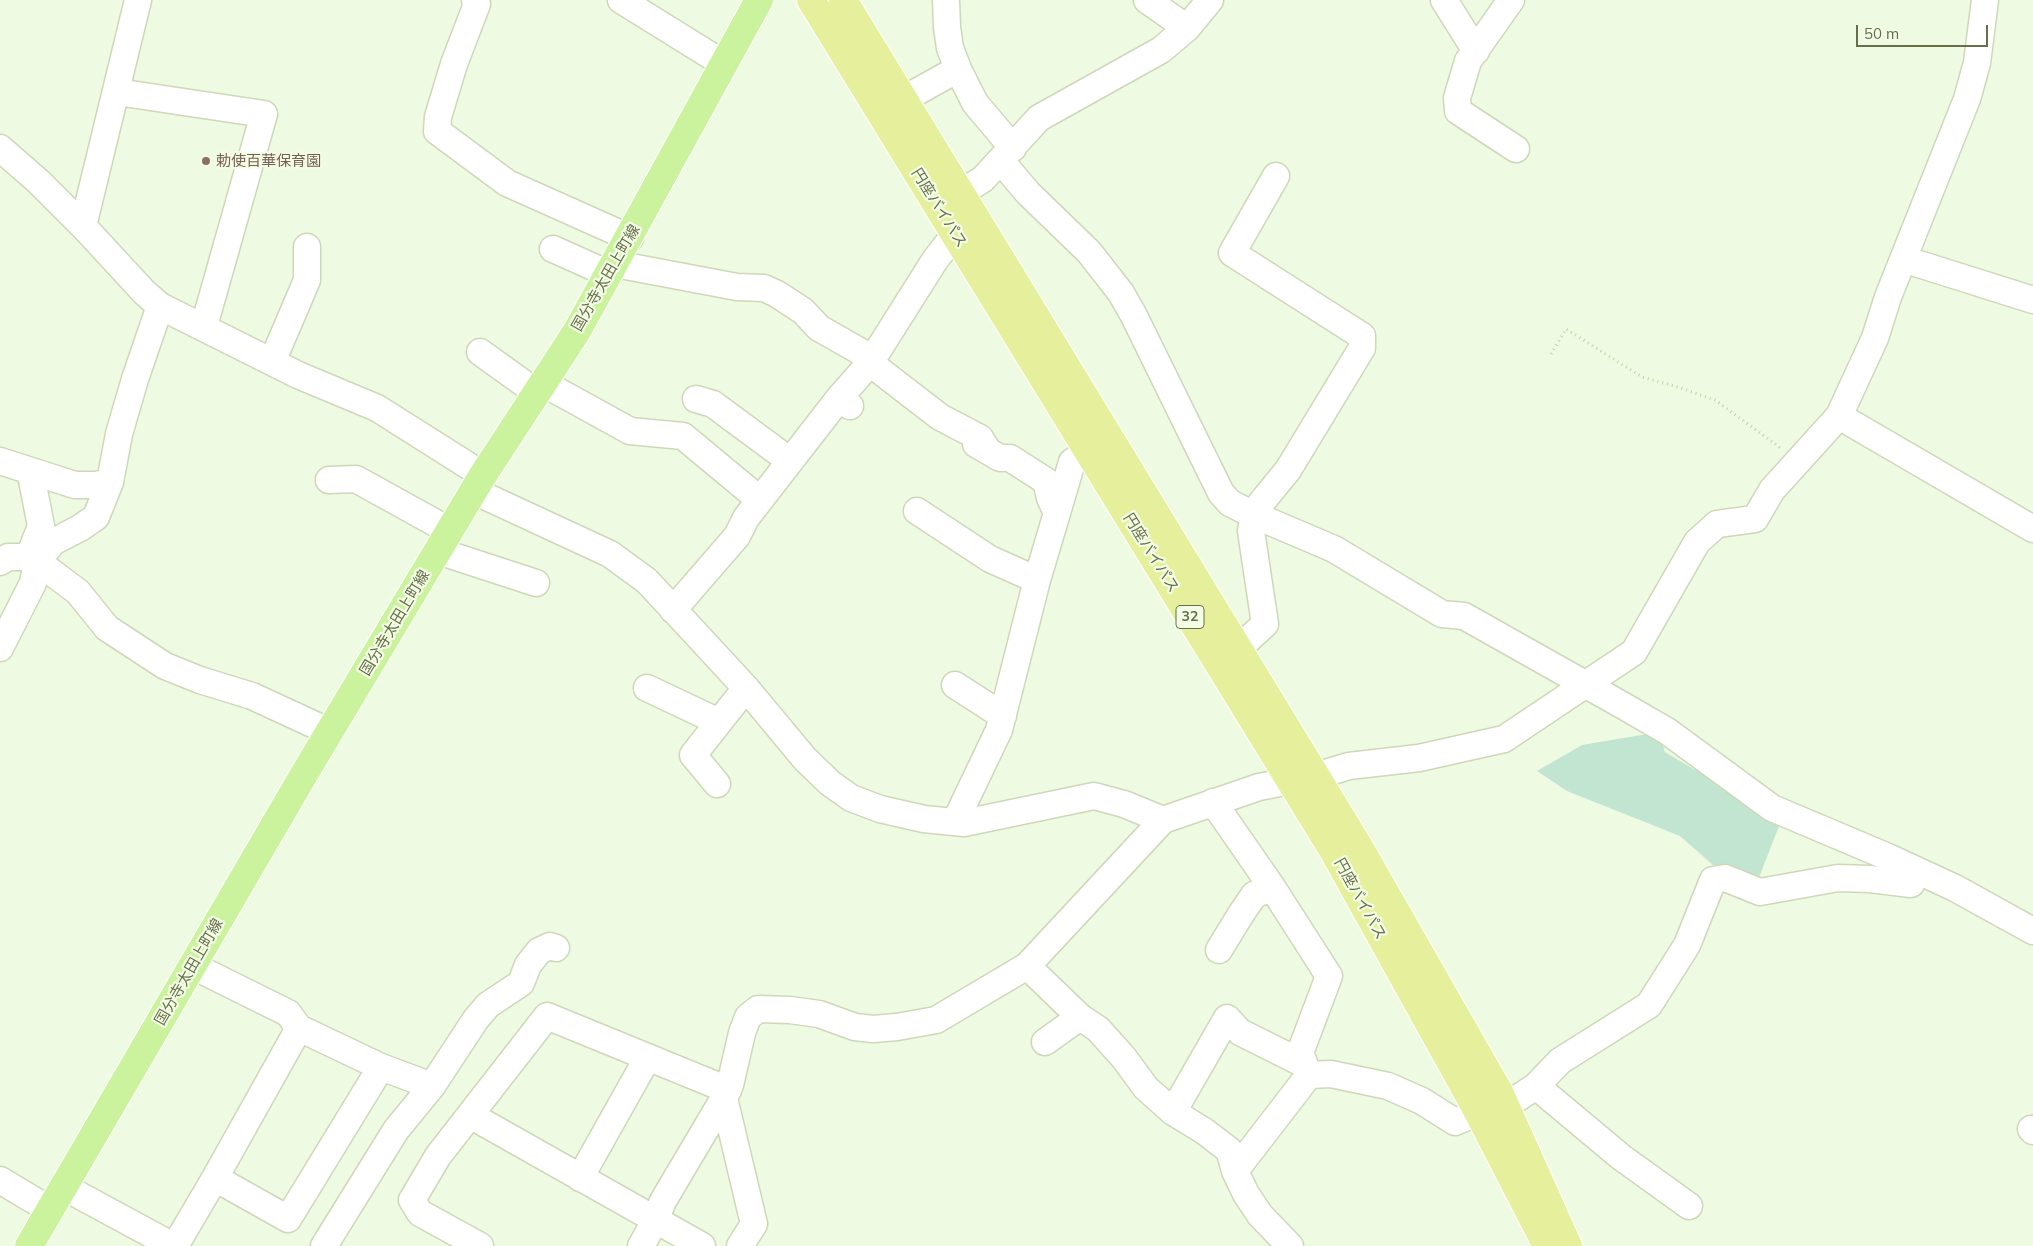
<!DOCTYPE html>
<meta charset="utf-8">
<style>
body{margin:0}
#map{position:relative;width:2033px;height:1246px;overflow:hidden;background:#eefae1;font-family:Mulish,sans-serif}
canvas{display:block}
.scale{position:absolute;left:1856px;top:25px;width:132px;height:22px;box-sizing:border-box;border:2px solid #676e4a;border-top:0;padding-left:6px;font-size:15px;line-height:18px;white-space:nowrap;color:#676e4a;-webkit-text-stroke:4px #f3fde6;paint-order:stroke}
</style>
<div id="map">
<canvas width="2033" height="1246"></canvas>
<div class="scale">50 m</div>
</div>
<script>
const c = document.querySelector('canvas').getContext('2d');
c.lineJoin = 'round';
function paint(path, color) { c.fillStyle = color; c.fill(path, 'evenodd'); }
const poly = rows => new Path2D(rows.map(r => 'M' + r).join(''));
function stroke(path, color, width, dash) { c.strokeStyle = color; c.lineWidth = width; c.lineCap = dash ? 'butt' : 'round'; c.setLineDash(dash || []); c.stroke(path); }
function drawText(font, color, halo, rows, align = 'center') {
  c.font = font + ' Mulish,"Noto Sans JP",sans-serif'; c.lineWidth = 4.5; c.setLineDash([]); c.textBaseline = 'middle'; c.strokeStyle = halo; c.fillStyle = color; for (const [text, x, y, turn = 0] of rows) {
    c.save(); c.translate(x, y); c.rotate((+turn || 0) * Math.PI / 180); c.textAlign = isNaN(turn) ? turn : align; if (halo) c.strokeText(text, 0, 0); c.fillText(text, 0, 0); c.restore();
  }
}
const green = poly([
 [1659,732,1665,752,1781,821,1758,880,1713,865,1680,836,1567,791,1537,771,1582,745]
]);
const path = poly([
 [1551,354,1566,329,1642,377,1681,388,1715,400,1782,449]
]);
const minor = poly([
 [475,0,477,4,454,64,438,117,437,131,507,183,630,238],
 [621,0,724,64],
 [946,0,947,27,950,48,958,69,975,103,1013,148],
 [1147,0,1187,28],
 [1444,0,1476,51],
 [1511,0,1468,61,1457,98,1458,111,1516,149],
 [117,92,264,114,204,326],
 [904,99,958,69],
 [0,148,39,182,83,226,144,292,160,306,298,375,377,408,483,475],
 [1001,161,1028,193,1089,252,1121,293,1133,314,1221,493,1230,503,1254,515,1334,549,1442,614,1464,616,1622,705,1667,731,1772,808,1888,857,1955,888,2033,931],
 [961,193,983,179,1039,118,1161,50,1187,28,1210,0],
 [83,226,138,0],
 [553,249,609,274],
 [1903,259,2033,300],
 [615,264,737,287,764,288,777,294,803,311,819,328,863,353,870,363,940,417,980,438,988,451],
 [480,352,537,393],
 [272,362,307,280,307,247],
 [543,383,630,431,683,436,760,500],
 [840,397,870,363,935,260,955,234],
 [696,399,713,404,790,461],
 [1839,416,1875,338,1888,297,1967,99,1977,63,1985,0],
 [0,461,75,485,96,485,110,482],
 [329,480,356,479,450,531],
 [474,491,610,554,647,581,746,688,805,759,830,783,851,798,880,809,924,819,964,823,1094,796,1124,804,1163,820],
 [917,511,990,559,1037,580],
 [1057,513,1072,462,1088,451],
 [438,551,536,583],
 [32,559,32,549,41,526,32,480,32,472],
 [0,562,8,557,28,557,38,562,78,592,107,628,165,666,200,680,252,696,330,732],
 [673,610,737,536,746,518,840,397,850,406],
 [0,648,33,583,36,566,44,553,53,542,80,528,96,517,110,482,119,434,135,379,160,306],
 [1239,648,1265,624,1251,531,1254,515,1261,503,1288,470,1362,348,1362,336,1232,253,1276,176],
 [955,685,1003,716],
 [647,688,719,722],
 [717,784,693,755,746,688],
 [1213,802,1272,887,1329,976,1300,1053,1309,1075,1235,1171],
 [955,822,999,730,1037,580,1057,513,1050,498,1046,481,1010,458,1000,458,976,444],
 [1219,950,1241,914,1254,895,1272,887],
 [193,966,288,1013,299,1028],
 [1027,966,1080,1017,1098,1029,1124,1058,1146,1088,1173,1112,1204,1131,1229,1150,1235,1171,1246,1194,1260,1215,1290,1246],
 [1045,1042,1080,1017],
 [381,1067,432,1086],
 [1309,1075,1331,1074,1388,1086,1422,1101,1455,1122,1478,1112],
 [1536,1086,1621,1157,1689,1206],
 [1506,1106,1536,1086,1560,1061,1649,1005,1687,945,1713,880,1725,878,1760,892,1838,878,1870,879,1911,884,1914,869],
 [1173,1112,1227,1018,1240,1032,1304,1064],
 [470,1115,702,1246],
 [2031,1129,2033,1131],
 [580,1178,648,1057],
 [0,1180,50,1210],
 [64,1187,173,1246],
 [175,1246,215,1178,299,1028,381,1067,288,1219,215,1178],
 [324,1246,396,1130,432,1086,476,1019,488,1005,521,983,528,965,539,951,550,946,556,948],
 [480,1246,420,1213,412,1200,438,1156,547,1016,728,1090],
 [641,1246,655,1221,663,1201,724,1098],
 [740,1246,754,1224,724,1098,730,1085,742,1033,748,1017,758,1009,790,1010,819,1014,855,1027,873,1029,897,1027,936,1020,1027,966,1163,820,1259,787,1316,776,1349,766,1419,758,1504,739,1634,652,1697,542,1717,524,1755,519,1772,490,1839,416,2033,529]
]);
const major = poly([
 [29,1246,303,776,483,475,577,331,759,0]
]);
const highway = poly([
 [811,0,1334,852,1476,1108,1547,1246],
 [843,0,1359,847,1499,1092,1568,1246]
]);
const markers = [
 [206,161,5,"#8d6e63"]
];
const shields = [
 [1190,617,28]
];
const shieldNames = [
 ["32",1190,617]
];
const educationNames = [
 ["勅使百華保育園",216,161]
];
const streetNames = [
 ["円座バイパス",939,208,58],
 ["国分寺太田上町線",606,278,-60],
 ["円座バイパス",1151,553,58],
 ["国分寺太田上町線",395,623,-59],
 ["円座バイパス",1360,899,61],
 ["国分寺太田上町線",189,972,-60]
];
paint(green, '#c1e5d1');
stroke(minor, '#ced8b9', 29);
stroke(major, '#fff', 30);
stroke(highway, '#fff', 30);
stroke(path, '#c5d19f', 3, [1, 4]);
stroke(minor, '#fff', 26);
stroke(major, '#cbf39e', 28);
stroke(highway, '#e6ef9c', 28);
for (const [x, y, r, color] of markers) { const dot = new Path2D(); dot.arc(x, y, r, 0, 2 * Math.PI); c.fillStyle = color; c.fill(dot); stroke(dot, '#f3fde6', 2); }
for (const [x, y, w] of shields) { const box = new Path2D(); box.roundRect(x - w / 2, y - 11.5, w, 23, 4); c.fillStyle = '#f3fde6'; c.fill(box); stroke(box, '#676e4a', 1); }
drawText('bold 14px', '#676e4a', null, shieldNames);
drawText('15px', '#785e54', '#f3fde6', educationNames, 'left');
drawText('15px', '#676e4a', '#f3fde6', streetNames);
</script>
